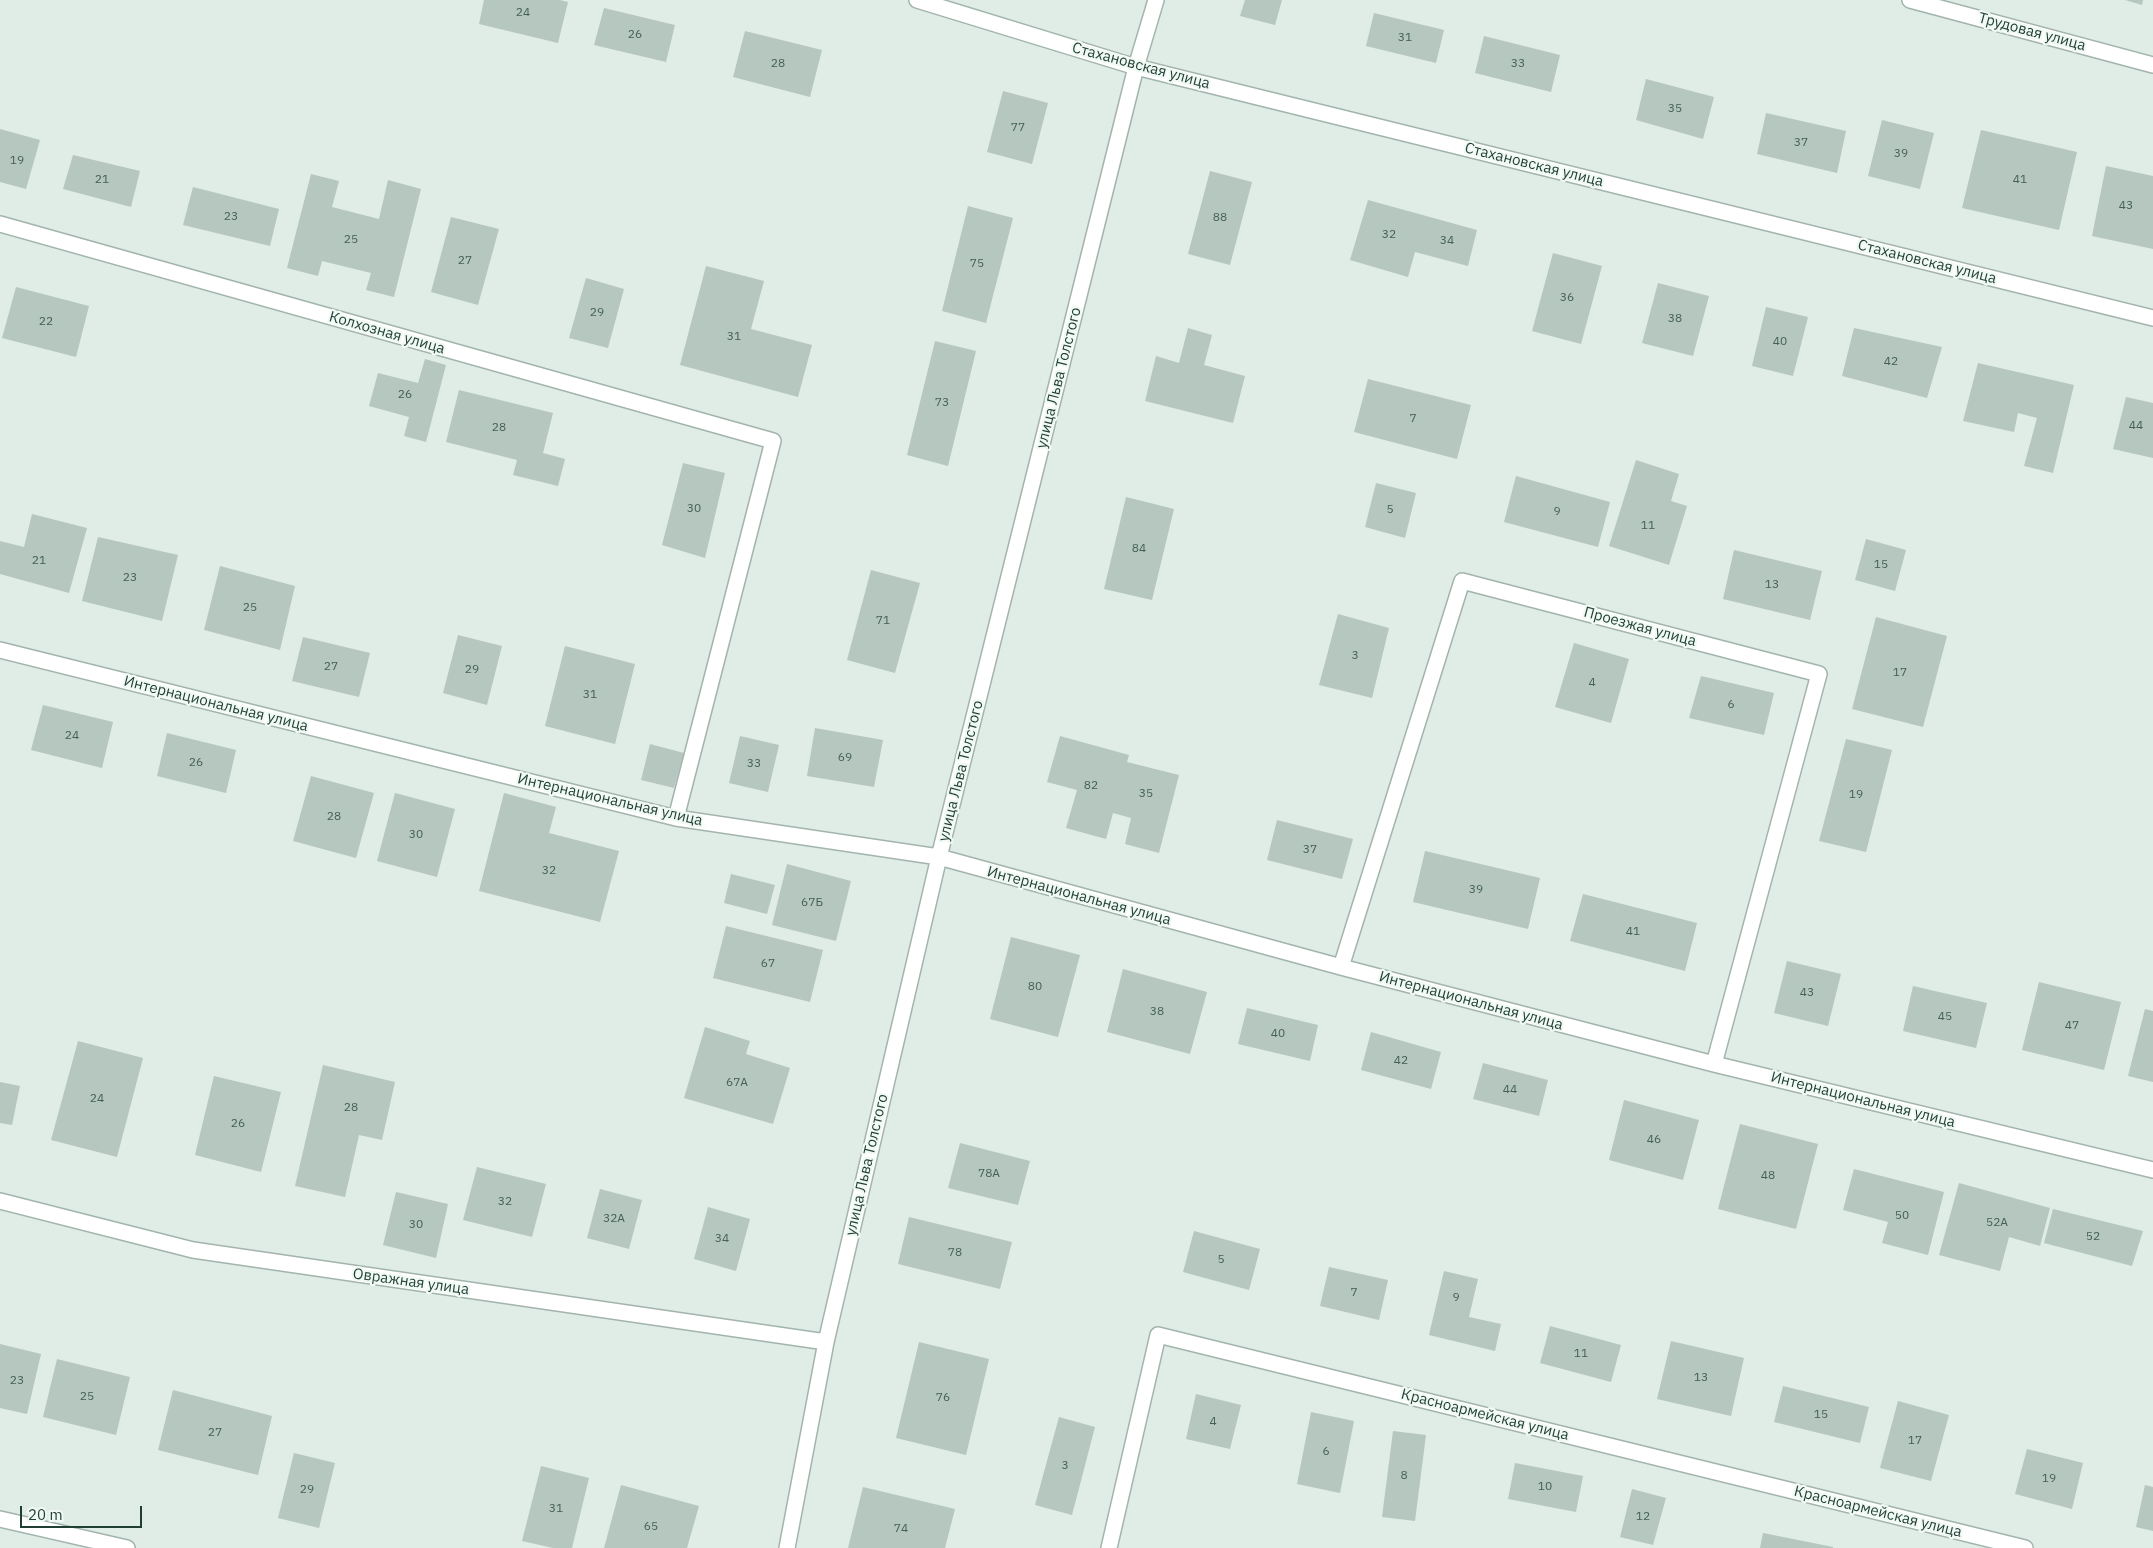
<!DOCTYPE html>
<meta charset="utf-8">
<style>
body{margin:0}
#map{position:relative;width:2153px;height:1548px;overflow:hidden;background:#e0ece6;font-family:"IBM Plex Sans",sans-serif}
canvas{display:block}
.scale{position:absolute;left:20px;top:1506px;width:122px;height:22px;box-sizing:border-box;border:2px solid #1f3e34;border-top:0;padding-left:6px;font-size:15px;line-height:18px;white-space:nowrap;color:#1f3e34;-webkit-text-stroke:4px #f1f9f4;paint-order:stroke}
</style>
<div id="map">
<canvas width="2153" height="1548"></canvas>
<div class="scale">20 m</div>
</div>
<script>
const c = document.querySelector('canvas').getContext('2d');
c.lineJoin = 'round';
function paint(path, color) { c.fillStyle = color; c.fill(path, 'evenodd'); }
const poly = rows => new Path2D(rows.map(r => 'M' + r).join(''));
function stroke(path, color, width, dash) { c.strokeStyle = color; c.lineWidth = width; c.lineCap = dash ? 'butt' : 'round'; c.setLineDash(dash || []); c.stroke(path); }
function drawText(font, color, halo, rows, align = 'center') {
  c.font = font + ' "IBM Plex Sans",sans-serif'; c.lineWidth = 4.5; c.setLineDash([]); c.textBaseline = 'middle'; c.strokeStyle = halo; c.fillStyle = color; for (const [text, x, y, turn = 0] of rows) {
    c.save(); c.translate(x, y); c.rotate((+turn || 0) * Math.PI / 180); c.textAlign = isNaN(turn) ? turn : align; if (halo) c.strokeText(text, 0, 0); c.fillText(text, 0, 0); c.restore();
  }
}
const building = poly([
 [484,0,560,0,568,2,558,43,479,24],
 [1245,0,1282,0,1275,25,1240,16],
 [2125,0,2143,0,2142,5],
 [604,8,675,25,666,62,594,45],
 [1374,13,1444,30,1436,63,1366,46],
 [745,31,822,50,810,97,733,77],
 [1484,36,1560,55,1551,92,1475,73],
 [1646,79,1714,97,1703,139,1636,120],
 [1003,91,1048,103,1032,164,987,152],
 [1766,113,1846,131,1837,173,1757,154],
 [1882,120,1934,133,1920,189,1868,176],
 [0,129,40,140,26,189,0,182],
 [1981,130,2077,152,2059,230,1962,208],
 [73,155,140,171,131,207,63,189],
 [2106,166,2153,176,2153,249,2092,236],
 [1210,171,1252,182,1230,265,1188,254],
 [311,174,339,181,332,207,379,219,388,180,421,189,394,297,366,290,371,273,322,261,318,276,287,268],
 [193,187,279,209,270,246,183,225],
 [1368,200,1477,230,1468,266,1415,252,1408,277,1350,260],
 [968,206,1013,218,986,323,942,311],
 [451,217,499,229,478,305,431,292],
 [1553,253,1602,266,1581,344,1532,331],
 [706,266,764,281,751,329,812,345,798,397,680,365],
 [586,278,624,289,608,348,569,338],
 [1658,283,1709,296,1693,356,1642,343],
 [16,287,89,306,76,357,2,338],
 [1766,307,1808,317,1793,376,1752,366],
 [1188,328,1212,335,1204,365,1245,376,1233,423,1145,401,1156,356,1179,363],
 [1854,328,1942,347,1927,398,1842,376],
 [935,341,976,351,948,466,907,455],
 [425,359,446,365,426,442,404,436,409,417,369,406,378,373,418,383],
 [1978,363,2074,385,2053,473,2024,466,2037,418,2018,413,2014,432,1963,421],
 [1368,379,1471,405,1457,459,1354,432],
 [459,390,553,413,543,453,565,459,558,486,513,475,517,460,446,442],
 [2126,397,2153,403,2153,458,2113,449],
 [1636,460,1679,474,1671,501,1687,506,1669,565,1609,546],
 [683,463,725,473,705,558,662,545],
 [1516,476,1610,502,1598,547,1504,522],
 [1376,483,1416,493,1405,538,1365,527],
 [1126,497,1174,509,1152,600,1104,589],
 [32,514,87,528,69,593,0,574,0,541,24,547],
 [98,537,178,555,162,621,82,601],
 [1866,539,1906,550,1895,591,1855,580],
 [1734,550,1822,571,1810,620,1723,599],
 [220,566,295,586,280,650,204,630],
 [871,570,920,583,895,673,847,660],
 [1338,614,1389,628,1372,698,1319,685],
 [1876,617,1947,636,1923,727,1852,709],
 [458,635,502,646,487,705,443,693],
 [303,637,370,653,359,697,292,681],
 [1574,643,1629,659,1611,723,1555,707],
 [565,646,635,664,615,744,545,726],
 [1701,676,1774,693,1764,735,1689,718],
 [43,705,113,722,102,768,31,750],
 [815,728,883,740,874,787,807,776],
 [167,733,236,750,226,793,157,776],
 [740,736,779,745,768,792,729,783],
 [1060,736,1129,755,1127,762,1179,775,1159,853,1125,844,1131,818,1113,813,1106,839,1066,828,1077,790,1047,782],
 [1846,739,1892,750,1866,852,1819,841],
 [650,744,684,753,674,788,641,780],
 [311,776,374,793,356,858,293,841],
 [395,793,455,809,437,877,377,861],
 [504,793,556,807,549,833,619,851,600,922,479,891],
 [1277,820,1353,839,1342,879,1267,860],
 [1425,851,1540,878,1528,929,1413,902],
 [787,864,851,881,836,941,772,925],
 [731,874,775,885,767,914,724,903],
 [1583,894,1697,923,1685,971,1570,941],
 [726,926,823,950,810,1002,713,978],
 [1011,937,1080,955,1058,1037,990,1019],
 [1787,961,1841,974,1828,1026,1774,1013],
 [1123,969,1207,992,1190,1054,1107,1032],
 [2039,982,2121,1002,2104,1070,2022,1050],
 [1913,986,1987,1003,1976,1048,1903,1031],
 [1247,1008,1318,1025,1310,1061,1238,1044],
 [2145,1009,2153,1011,2153,1082,2128,1076],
 [705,1027,750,1041,746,1054,790,1068,773,1124,684,1098],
 [1371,1032,1441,1052,1431,1089,1361,1070],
 [78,1041,143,1058,117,1157,51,1140],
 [1483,1063,1548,1080,1539,1116,1473,1099],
 [323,1065,395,1082,382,1140,359,1135,345,1197,295,1186],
 [214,1076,281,1092,261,1172,195,1155],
 [0,1082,20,1086,12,1125,0,1123],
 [1624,1100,1699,1120,1683,1180,1609,1160],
 [1740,1124,1818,1144,1796,1229,1718,1209],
 [960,1143,1030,1161,1018,1205,948,1188],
 [477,1167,546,1184,532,1237,463,1220],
 [1854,1169,1944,1192,1928,1255,1882,1243,1888,1222,1843,1210],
 [1959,1183,2050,1208,2040,1246,2009,1237,2000,1271,1939,1255],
 [600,1189,642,1200,629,1249,587,1238],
 [396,1192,448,1204,436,1258,383,1245],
 [708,1207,750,1219,736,1271,694,1259],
 [2053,1209,2143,1231,2132,1266,2044,1243],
 [909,1217,1012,1242,1000,1289,898,1264],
 [1194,1231,1260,1249,1249,1290,1183,1272],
 [1329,1267,1388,1280,1379,1320,1320,1306],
 [1444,1271,1478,1279,1469,1317,1501,1324,1495,1351,1429,1335],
 [1550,1326,1621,1345,1611,1382,1540,1363],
 [1671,1341,1744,1358,1731,1416,1657,1399],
 [919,1342,989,1359,966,1455,896,1438],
 [0,1344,41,1354,27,1414,0,1408],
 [57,1359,130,1377,116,1435,43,1417],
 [1783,1386,1869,1407,1860,1443,1774,1422],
 [173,1390,272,1416,258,1475,158,1450],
 [1196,1394,1241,1405,1230,1449,1186,1439],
 [1898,1401,1949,1415,1931,1481,1880,1468],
 [1311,1412,1354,1421,1340,1493,1297,1484],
 [1059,1417,1095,1427,1072,1515,1035,1505],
 [1393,1431,1426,1435,1415,1521,1382,1517],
 [2027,1449,2083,1463,2072,1509,2015,1494],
 [294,1453,335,1463,319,1528,278,1518],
 [1515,1463,1583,1476,1576,1512,1508,1499],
 [541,1466,589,1478,572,1548,553,1548,522,1541],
 [621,1485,699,1506,687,1548,604,1548],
 [2145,1485,2153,1487,2153,1531,2136,1527],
 [863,1487,955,1509,945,1548,848,1548],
 [1632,1489,1666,1498,1653,1545,1620,1537],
 [1763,1533,1833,1547,1833,1548,1760,1548]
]);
const service = poly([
 [1910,0,2153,65]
]);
const minor = poly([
 [917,0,1136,67,2153,318],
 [0,224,773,441,676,818],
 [0,650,676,818,939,857,1341,967,1714,1064,2153,1170],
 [1341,967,1462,581,1819,674,1714,1064],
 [0,1201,193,1250,826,1342],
 [0,1519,127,1548],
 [787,1548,826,1342,939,857,1136,67,1156,0],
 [1109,1548,1158,1335,2025,1548]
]);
const numberNames = [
 ["24",523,13],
 ["26",635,35],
 ["31",1405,38],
 ["28",778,64],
 ["33",1518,64],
 ["35",1675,109],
 ["77",1018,128],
 ["37",1801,143],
 ["39",1901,154],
 ["19",17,161],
 ["21",102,180],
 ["41",2020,180],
 ["43",2126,206],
 ["23",231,217],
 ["88",1220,218],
 ["32",1389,235],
 ["25",351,240],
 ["34",1447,241],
 ["27",465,261],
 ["75",977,264],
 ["36",1567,298],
 ["29",597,313],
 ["38",1675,319],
 ["22",46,322],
 ["31",734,337],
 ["40",1780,342],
 ["42",1891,362],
 ["26",405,395],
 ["73",942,403],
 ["7",1413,419],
 ["44",2136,426],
 ["28",499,428],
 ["30",694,509],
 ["5",1390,510],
 ["9",1557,512],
 ["11",1648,526],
 ["84",1139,549],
 ["21",39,561],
 ["15",1881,565],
 ["23",130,578],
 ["13",1772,585],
 ["25",250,608],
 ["71",883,621],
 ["3",1355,656],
 ["27",331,667],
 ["29",472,670],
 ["17",1900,673],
 ["4",1592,683],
 ["31",590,695],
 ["6",1731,705],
 ["24",72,736],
 ["69",845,758],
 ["26",196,763],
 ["33",754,764],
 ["82",1091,786],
 ["35",1146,794],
 ["19",1856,795],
 ["28",334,817],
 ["30",416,835],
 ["37",1310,850],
 ["32",549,871],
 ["39",1476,890],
 ["67Б",812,903],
 ["41",1633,932],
 ["67",768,964],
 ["80",1035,987],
 ["43",1807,993],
 ["38",1157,1012],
 ["45",1945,1017],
 ["47",2072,1026],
 ["40",1278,1034],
 ["42",1401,1061],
 ["67А",737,1083],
 ["44",1510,1090],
 ["24",97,1099],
 ["28",351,1108],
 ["26",238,1124],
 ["46",1654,1140],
 ["78А",989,1174],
 ["48",1768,1176],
 ["32",505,1202],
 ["50",1902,1216],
 ["32А",614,1219],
 ["52А",1997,1223],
 ["30",416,1225],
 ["52",2093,1237],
 ["34",722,1239],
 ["78",955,1253],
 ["5",1221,1260],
 ["7",1354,1293],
 ["9",1456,1298],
 ["11",1581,1354],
 ["13",1701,1378],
 ["23",17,1381],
 ["25",87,1397],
 ["76",943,1398],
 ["15",1821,1415],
 ["4",1213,1422],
 ["27",215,1433],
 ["17",1915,1441],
 ["6",1326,1452],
 ["3",1065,1466],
 ["8",1404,1476],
 ["19",2049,1479],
 ["10",1545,1487],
 ["29",307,1490],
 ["31",556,1509],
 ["12",1643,1517],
 ["65",651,1527],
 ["74",901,1529]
];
const streetNames = [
 ["Трудовая улица",2032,32,15],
 ["Стахановская улица",1141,66,15],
 ["Стахановская улица",1534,165,14],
 ["Стахановская улица",1927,262,14],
 ["Колхозная улица",387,333,16],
 ["улица Льва Толстого",1059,378,-76],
 ["Проезжая улица",1640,627,15],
 ["Интернациональная улица",216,704,14],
 ["улица Льва Толстого",961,771,-76],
 ["Интернациональная улица",610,800,13],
 ["Интернациональная улица",1079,896,15],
 ["Интернациональная улица",1471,1001,15],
 ["Интернациональная улица",1863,1100,14],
 ["улица Льва Толстого",867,1165,-77],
 ["Овражная улица",411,1282,8],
 ["Красноармейская улица",1485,1415,14],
 ["Красноармейская улица",1878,1512,14]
];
paint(building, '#b5c7bf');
stroke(service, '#a2b4ad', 18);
stroke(minor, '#a2b4ad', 18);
stroke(service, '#fff', 15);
stroke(minor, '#fff', 15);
drawText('12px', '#446057', null, numberNames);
drawText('15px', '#1f3e34', '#f1f9f4', streetNames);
</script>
